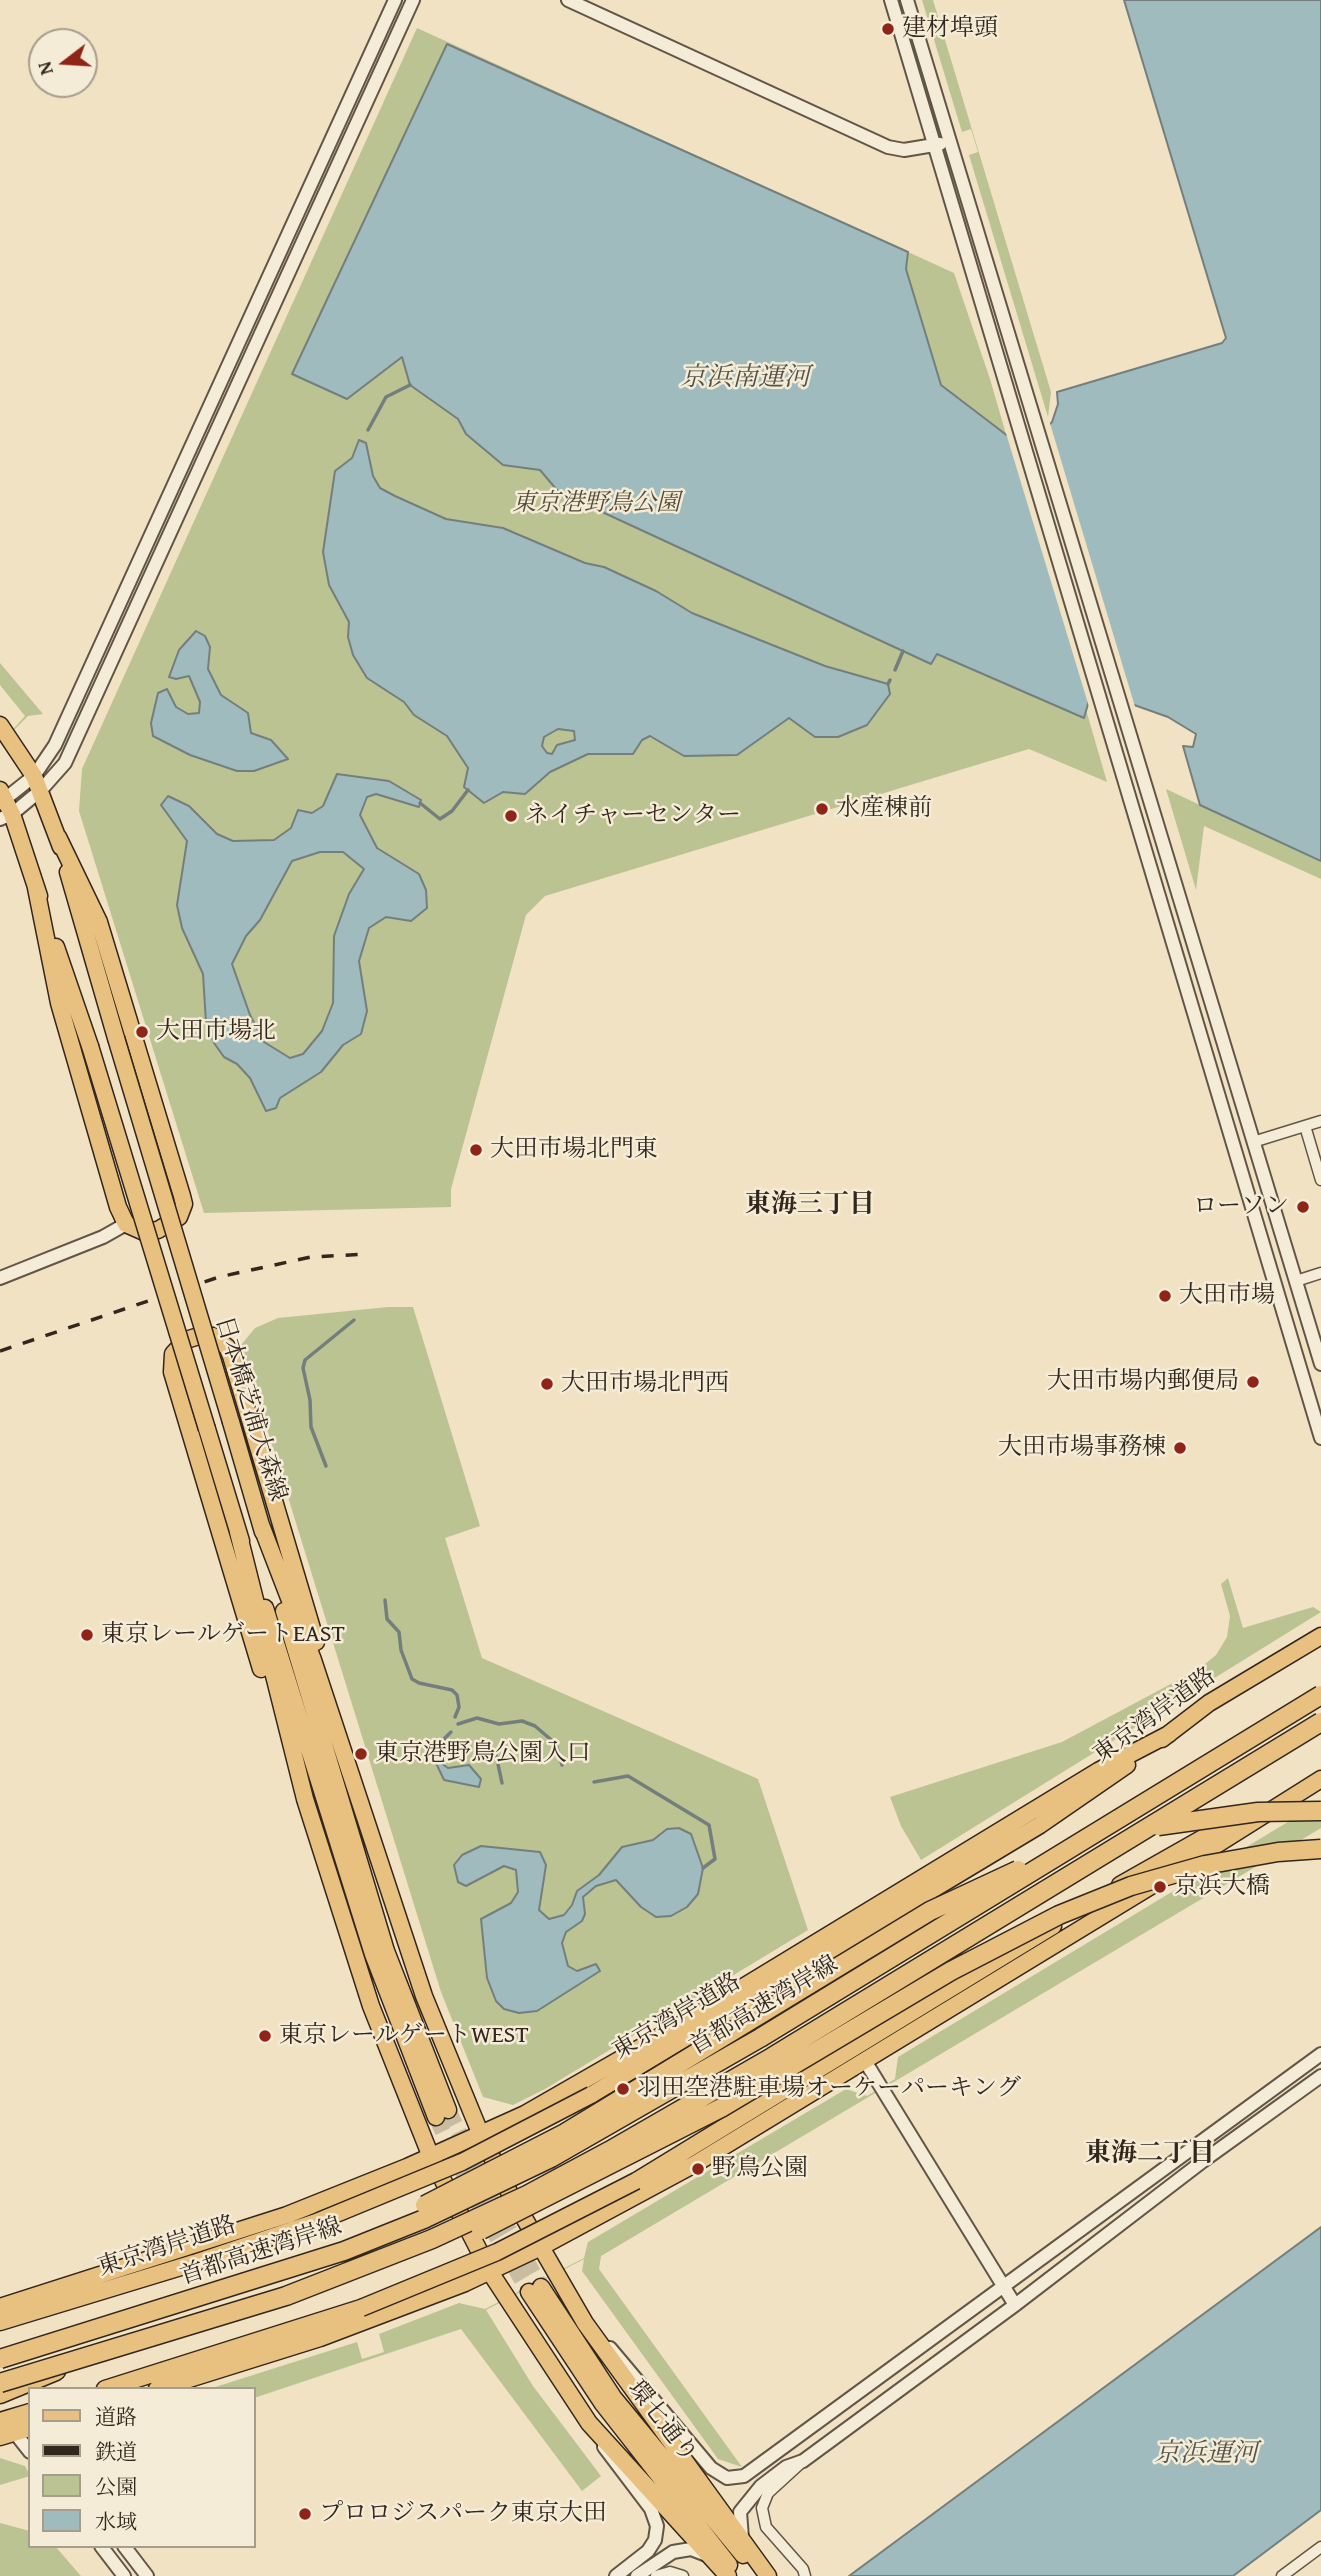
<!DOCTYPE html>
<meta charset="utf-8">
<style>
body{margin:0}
#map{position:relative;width:1321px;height:2576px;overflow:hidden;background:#f0e2c2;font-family:"Gentium Book Plus","Noto Serif JP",serif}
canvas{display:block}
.legend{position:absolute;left:28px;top:2387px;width:228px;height:161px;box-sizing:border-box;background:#f5ecd7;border:2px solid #a79d8c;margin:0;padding:9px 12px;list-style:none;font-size:21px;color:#33261c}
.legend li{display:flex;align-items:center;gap:14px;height:35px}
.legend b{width:35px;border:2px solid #a79d8c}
.north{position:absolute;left:28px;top:28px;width:70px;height:70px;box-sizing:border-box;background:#f5ecd7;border:2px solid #a79d8c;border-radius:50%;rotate:253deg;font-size:19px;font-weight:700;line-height:28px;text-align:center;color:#33261c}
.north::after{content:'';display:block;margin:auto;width:24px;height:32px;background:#8f2418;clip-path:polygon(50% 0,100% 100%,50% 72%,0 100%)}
</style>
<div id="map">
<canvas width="1321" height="2576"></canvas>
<ul class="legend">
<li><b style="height:9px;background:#e8c181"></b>道路</li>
<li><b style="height:9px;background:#33261c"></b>鉄道</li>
<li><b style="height:19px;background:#bbc393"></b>公園</li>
<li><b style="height:19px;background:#9fbbbe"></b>水域</li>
</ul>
<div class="north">N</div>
</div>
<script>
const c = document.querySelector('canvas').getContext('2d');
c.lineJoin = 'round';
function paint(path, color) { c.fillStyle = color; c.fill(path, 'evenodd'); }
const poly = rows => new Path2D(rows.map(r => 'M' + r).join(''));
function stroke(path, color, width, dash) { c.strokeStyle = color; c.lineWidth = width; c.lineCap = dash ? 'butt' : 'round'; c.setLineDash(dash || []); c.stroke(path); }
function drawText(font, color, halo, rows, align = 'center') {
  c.font = font + ' "Gentium Book Plus","Noto Serif JP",serif'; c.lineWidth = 5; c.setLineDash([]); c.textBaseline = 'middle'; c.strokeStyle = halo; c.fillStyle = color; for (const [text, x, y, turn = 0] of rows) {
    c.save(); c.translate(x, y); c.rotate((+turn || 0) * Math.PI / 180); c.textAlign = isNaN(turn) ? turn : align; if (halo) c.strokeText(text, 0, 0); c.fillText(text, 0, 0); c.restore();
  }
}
const green = poly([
 [922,0,933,0,1051,392,1048,417,969,155,978,152,971,129,962,132],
 [417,28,954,273,990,379,1107,782,1029,749,545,896,526,915,451,1189,451,1207,204,1213,79,811,82,769],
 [0,663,43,714,28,716,0,744,25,716,0,685],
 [1166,789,1321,862,1321,879,1204,826,1196,890],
 [388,1307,413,1307,480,1526,445,1538,482,1658,758,1779,808,1930,545,2089,513,2105,483,2097,441,1992,241,1345,255,1328,278,1318],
 [1228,1578,1243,1628,1313,1607,1321,1612,921,1860,901,1826,890,1797,1062,1742,1199,1669,1216,1655,1227,1637,1230,1616,1221,1584],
 [1321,1802,1321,1828,601,2256,599,2269,742,2467,718,2459,582,2271,584,2259,486,2310,533,2386,601,2476,582,2491,461,2329,254,2398,254,2389,209,2389,357,2342,362,2359,384,2352,379,2334,459,2303,485,2309,584,2258,588,2242,846,2089,867,2096,895,2079,898,2057],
 [0,2458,25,2466,30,2476,0,2485],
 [0,2523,30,2531,30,2546,55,2546,81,2576,0,2576]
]);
const water = poly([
 [1124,0,1321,0,1321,861,1200,805,1183,746,1193,747,1196,734,1168,717,1092,690,1084,718,937,654,931,664,587,505,562,496,540,470,503,465,466,434,458,419,410,385,402,357,347,399,292,374,447,44,908,252,906,269,941,385,1017,443,1035,440,1052,422,1058,404,1057,392,1222,343,1226,338,1124,0],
 [359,440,366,443,373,476,380,488,395,496,446,519,503,528,585,563,604,567,656,591,692,613,825,666,888,684,890,694,867,725,838,737,815,737,789,718,737,755,684,756,650,736,642,740,633,754,588,754,550,772,525,794,503,792,484,803,464,787,468,768,447,736,414,715,404,702,367,678,353,655,348,637,349,622,329,585,323,552,335,471,352,458,359,440],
 [558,729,574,731,575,740,557,745,552,754,547,753,542,746,544,737,558,729],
 [196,631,205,636,210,647,208,669,221,695,248,713,251,733,271,740,288,759,254,771,237,771,190,755,153,736,151,723,158,693,167,689,176,707,188,714,199,713,200,702,189,676,176,679,169,677,179,650,196,631],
 [337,774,389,781,421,800,419,807,376,794,367,797,360,815,377,848,419,874,426,890,427,908,411,921,386,917,369,928,359,961,367,1011,361,1034,343,1045,321,1072,280,1098,276,1108,266,1111,250,1078,237,1064,224,1057,214,1043,206,1023,203,974,182,928,177,905,187,841,161,805,168,796,189,806,217,834,233,841,274,840,291,828,298,810,312,813,323,806,337,774],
 [320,852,343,852,364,869,349,894,334,936,333,1003,322,1031,303,1054,290,1058,264,1042,250,1015,232,964,246,936,260,920,292,861,320,852],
 [438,1761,448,1768,469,1765,481,1779,479,1787,444,1780,436,1763,438,1761],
 [679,1828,691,1834,703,1868,698,1894,687,1907,671,1916,656,1917,641,1907,616,1880,596,1886,583,1897,585,1914,582,1921,566,1932,562,1943,568,1966,577,1971,596,1964,600,1971,537,2011,519,2013,504,2009,496,2001,487,1978,481,1919,511,1903,518,1892,516,1870,504,1866,466,1886,458,1882,454,1865,462,1855,481,1846,540,1852,546,1865,539,1910,549,1919,564,1915,572,1905,577,1891,599,1875,622,1847,653,1840,667,1829,679,1828],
 [1321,2227,1321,2510,1233,2576,849,2576,1321,2227]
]);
const pier = poly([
 [1049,420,1136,710,1094,695,1090,710,1005,430,1018,440,1033,437]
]);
const stream = poly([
 [368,430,386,397,410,385],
 [895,670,903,651],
 [888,684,890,680],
 [420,803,440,819,452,811,468,790],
 [326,1466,311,1427,310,1400,303,1368,305,1360,354,1320],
 [385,1600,387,1619,399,1632,401,1650,412,1679,419,1683,452,1690,457,1695,459,1707,455,1717],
 [458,1724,477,1718,499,1724,522,1721,535,1726,556,1744,562,1765],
 [477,1745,488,1748,496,1755,502,1783],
 [436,1763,440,1743,451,1732],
 [594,1782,628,1776,709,1825,715,1859,703,1868]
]);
const primaryTunnel = poly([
 [448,2110,492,2200,541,2287],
 [436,2117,479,2206,529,2292]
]);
const minor = poly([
 [1305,1126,1321,1180],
 [1253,1142,1321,1121],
 [1296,1281,1321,1273],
 [803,2461,768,2493,762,2508,766,2527,803,2569,805,2576],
 [656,2576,670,2572,683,2576],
 [1282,2576,1321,2547]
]);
const tertiary = poly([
 [568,0,888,147,904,150,940,144],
 [891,0,1321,1438],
 [907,0,1321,1364],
 [0,803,34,776,55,745,395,0],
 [0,819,12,814,41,790,65,763,413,0],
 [0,1278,103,1237,126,1224],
 [865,2061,1015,2305],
 [610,2348,711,2468,727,2478,744,2476,1321,2054],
 [15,2433,30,2452],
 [604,2447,651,2509,657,2526,655,2540,648,2551,616,2576],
 [742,2538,740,2512,761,2486,786,2467,803,2461,1015,2305,1203,2161,1321,2076],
 [101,2546,124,2576],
 [124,2546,147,2576],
 [637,2576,673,2552,691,2549,709,2556]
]);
const primary = poly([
 [0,725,34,776,61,847],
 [0,790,12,814,39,896],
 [68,872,116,1038],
 [36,888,59,1003,118,1207,126,1224,144,1232,158,1230,179,1217,184,1204,182,1196,99,922,58,837],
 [56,947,90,1046],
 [231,1422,263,1532],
 [207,1429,241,1541],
 [261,1525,313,1660,424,1996,481,2135,509,2192,585,2323,768,2576],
 [238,1532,305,1799,371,2006,431,2157,490,2272,589,2423,728,2576],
 [265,1608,373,1954,436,2117],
 [284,1611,386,1951,448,2110],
 [261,1669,172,1372,173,1354,186,1340,202,1335,213,1336,227,1347,231,1356,316,1642],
 [541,2287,613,2397,743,2555],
 [529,2292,603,2404,729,2565]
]);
const trunk = poly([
 [1162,1739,1209,1703,1321,1636],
 [1178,1869,1321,1779],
 [1120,1885,1240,1817],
 [591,2095,1040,1825,1127,1765],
 [636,2181,1053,1926],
 [0,2307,287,2215,407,2167,525,2114,692,2018,1098,1771,1169,1734],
 [0,2322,194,2263,319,2221],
 [105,2389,361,2308],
 [157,2389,320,2338,465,2283,541,2247,695,2164,1156,1883],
 [0,2421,30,2412],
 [0,2437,30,2428]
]);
const motorway = poly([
 [0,2394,56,2371]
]);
const rail = poly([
 [0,1351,219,1277,311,1257,368,1254]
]);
const primaryBridge = poly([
 [116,1038,231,1422],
 [90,1046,207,1429]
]);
const trunkBridge = poly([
 [319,2221,462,2162,591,2095],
 [361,2308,497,2252,636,2181]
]);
const motorwayBridge = poly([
 [1158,1826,1258,1812,1321,1811],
 [425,2205,565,2133,930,1911,1018,1870],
 [481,2230,721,2108,951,1971,1059,1915,1131,1886,1205,1865,1278,1852,1321,1849],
 [0,2359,344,2251,424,2219,551,2158,760,2038,1321,1695],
 [0,2383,286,2296,432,2239,527,2195,609,2151,772,2057,1321,1722]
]);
const markers = [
 [888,29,7,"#8f2418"],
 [822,809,7,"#8f2418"],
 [511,816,7,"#8f2418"],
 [142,1032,7,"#8f2418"],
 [476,1150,7,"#8f2418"],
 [1303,1207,7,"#8f2418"],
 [1165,1296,7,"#8f2418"],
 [1253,1382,7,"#8f2418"],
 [547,1384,7,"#8f2418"],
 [1180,1448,7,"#8f2418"],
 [87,1635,7,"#8f2418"],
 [361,1754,7,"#8f2418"],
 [1160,1887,7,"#8f2418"],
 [265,2036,7,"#8f2418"],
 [623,2089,7,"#8f2418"],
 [698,2169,7,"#8f2418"],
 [305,2514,7,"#8f2418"]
];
const poiNames = [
 ["建材埠頭",902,29],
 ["水産棟前",836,809],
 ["ネイチャーセンター",525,816],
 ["大田市場北",156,1032],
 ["大田市場北門東",490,1150],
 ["ローソン",1289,1207,"right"],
 ["大田市場",1179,1296],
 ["大田市場内郵便局",1239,1382,"right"],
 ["大田市場北門西",561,1384],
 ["大田市場事務棟",1166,1448,"right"],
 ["東京レールゲートEAST",101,1635],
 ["東京港野鳥公園入口",375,1754],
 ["京浜大橋",1174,1887],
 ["東京レールゲートWEST",279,2036],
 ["羽田空港駐車場オーケーパーキング",637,2089],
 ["野鳥公園",712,2169],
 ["プロロジスパーク東京大田",319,2514]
];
const parkNames = [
 ["東京港野鳥公園",596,504]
];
const streetNames = [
 ["日本橋芝浦大森線",250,1409,73],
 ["東京湾岸道路",1155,1716,-36],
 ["首都高速湾岸線",764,2006,-31],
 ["東京湾岸道路",677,2017,-31],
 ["東京湾岸道路",167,2247,-18],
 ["首都高速湾岸線",261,2252,-18],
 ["環七通り",662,2422,52]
];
const waterNames = [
 ["京浜南運河",745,378],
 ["京浜運河",1206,2454]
];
const neighbourhoodNames = [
 ["東海三丁目",810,1205],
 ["東海二丁目",1150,2154]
];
paint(green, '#bbc393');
paint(water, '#9fbbbe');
stroke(water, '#747f7d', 2);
paint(pier, '#f0e2c2');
stroke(stream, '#747f7d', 3.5);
stroke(primaryTunnel, '#cabca1', 16, [16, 8]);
stroke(minor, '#625546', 13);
stroke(tertiary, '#625546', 16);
stroke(primary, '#33261c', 19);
stroke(trunk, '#33261c', 19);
stroke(motorway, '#33261c', 21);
stroke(minor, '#f5ecd7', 10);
stroke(tertiary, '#f5ecd7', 12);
stroke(primary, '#e8c181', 16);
stroke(trunk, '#e8c181', 16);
stroke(motorway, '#e8c181', 18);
stroke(rail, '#33261c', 3.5, [12, 12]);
stroke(primaryBridge, '#33261c', 19, []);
stroke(trunkBridge, '#33261c', 19, []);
stroke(motorwayBridge, '#33261c', 21, []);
stroke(primaryBridge, '#e8c181', 16);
stroke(trunkBridge, '#e8c181', 16);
stroke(motorwayBridge, '#e8c181', 18);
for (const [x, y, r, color] of markers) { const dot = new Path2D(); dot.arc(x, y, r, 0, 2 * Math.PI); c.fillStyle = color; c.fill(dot); stroke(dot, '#f5ecd7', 2.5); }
drawText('24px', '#33261c', '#f5ecd7', poiNames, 'left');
drawText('italic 24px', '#554d3a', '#f5ecd7', parkNames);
drawText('24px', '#33261c', '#f5ecd7', streetNames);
drawText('italic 26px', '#53534d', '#f5ecd7', waterNames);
drawText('bold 26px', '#33261c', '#f5ecd7', neighbourhoodNames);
</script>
